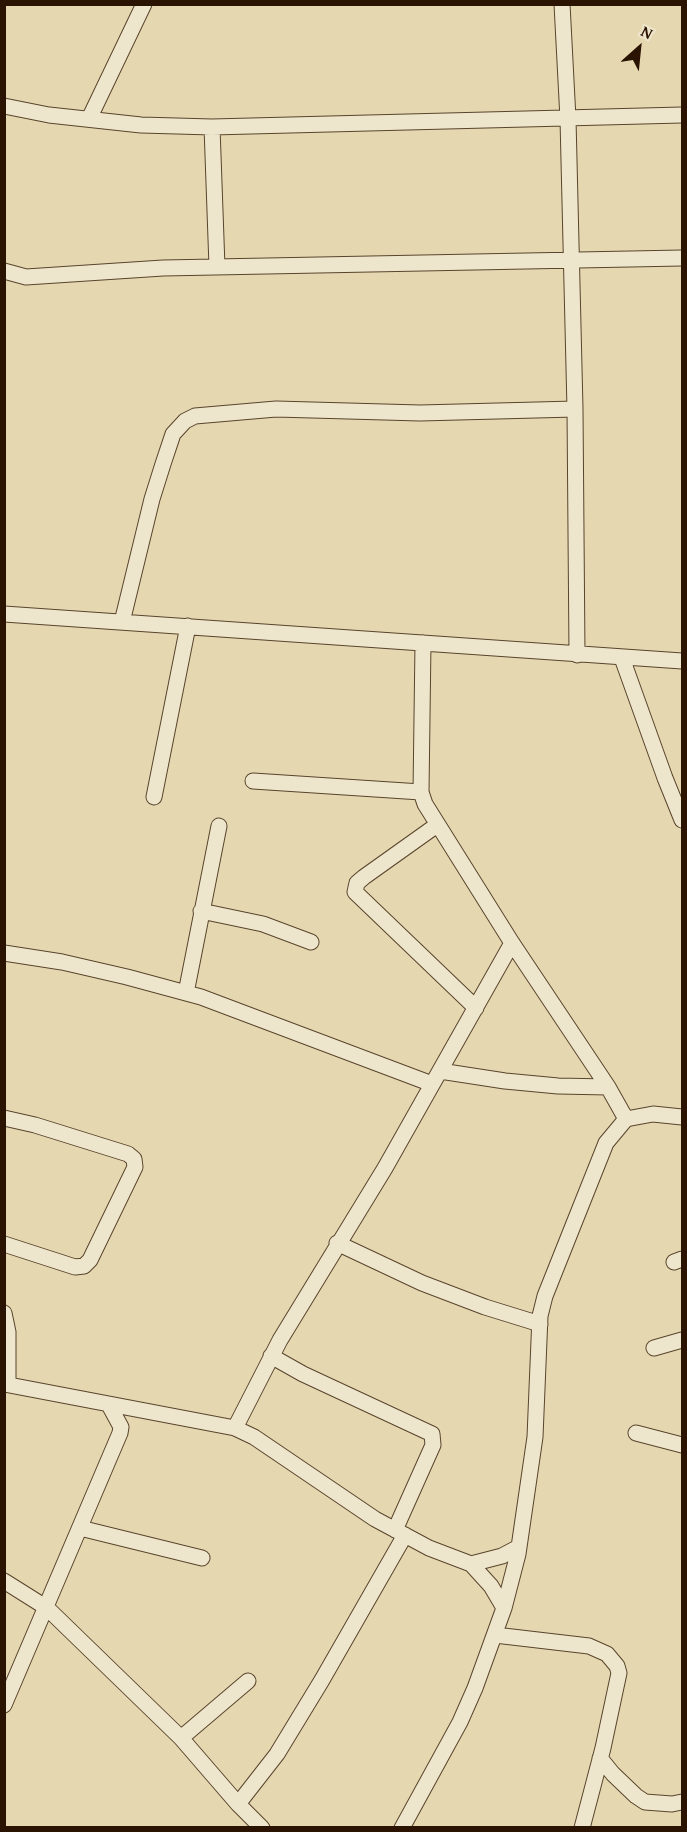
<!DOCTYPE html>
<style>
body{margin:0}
#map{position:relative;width:687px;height:1832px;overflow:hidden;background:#e5d8b1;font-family:"Gentium Book Plus",serif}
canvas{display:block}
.frame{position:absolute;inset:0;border:6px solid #2a1300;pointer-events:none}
.north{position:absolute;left:609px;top:18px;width:60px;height:60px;-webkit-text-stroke:4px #eee6cc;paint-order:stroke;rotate:27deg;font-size:16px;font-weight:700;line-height:24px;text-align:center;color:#2a1300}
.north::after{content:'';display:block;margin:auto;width:21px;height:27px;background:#2a1300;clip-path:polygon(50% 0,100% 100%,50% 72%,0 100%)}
</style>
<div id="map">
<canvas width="687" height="1832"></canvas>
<div class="frame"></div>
<div class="north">N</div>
</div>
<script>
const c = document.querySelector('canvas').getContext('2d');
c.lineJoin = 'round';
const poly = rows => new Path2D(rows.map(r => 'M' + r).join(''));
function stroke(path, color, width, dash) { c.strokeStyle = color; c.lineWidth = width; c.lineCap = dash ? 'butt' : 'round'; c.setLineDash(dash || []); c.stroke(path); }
const minor = poly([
 [562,4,568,119,575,409,577,655],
 [4,106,49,115,141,125,212,127,682,115],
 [89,119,144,4],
 [212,127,217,267],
 [4,271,26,277,163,268,682,258],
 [4,614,682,661],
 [122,622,152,499,163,464,173,434,185,421,195,416,276,409,420,413,575,409],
 [423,643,421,792,425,804,512,943,608,1087,626,1119],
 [622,658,665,778,682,820],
 [253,781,421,792],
 [154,797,188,626],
 [437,825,364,877,357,883,355,892,476,1008],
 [201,911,263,924,311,942],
 [4,953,62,962,127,977,201,997,432,1084],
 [186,993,219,826],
 [440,1071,505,1081,558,1086,608,1087],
 [4,1118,35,1125,128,1154,134,1159,135,1167,90,1260,84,1266,75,1267,4,1244],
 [337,1243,422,1283,485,1307,540,1324],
 [674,1262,682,1259],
 [4,1313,8,1332,8,1384],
 [654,1348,682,1340],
 [271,1356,303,1374,432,1434,433,1445,395,1530],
 [4,1384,235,1428,254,1437,375,1519,429,1548,471,1564,491,1586,504,1608],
 [235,1428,280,1340,385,1168,512,943],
 [636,1433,682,1445],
 [80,1528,202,1558],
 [471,1564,502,1556,519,1547],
 [4,1581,47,1608,181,1738,238,1804,262,1828],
 [495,1635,589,1646,607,1654,617,1666,619,1673,603,1748,582,1828],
 [4,1705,120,1433,121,1427,109,1405],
 [181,1738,248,1681],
 [600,1758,613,1774,636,1796,645,1802,672,1804,682,1802],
 [238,1804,277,1754,322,1680,405,1535],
 [402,1828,460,1722,475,1688,504,1608,518,1554,535,1437,540,1316,545,1296,606,1143,626,1119,653,1114,682,1117]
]);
stroke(minor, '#59442c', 17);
stroke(minor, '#eee6cc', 15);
</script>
